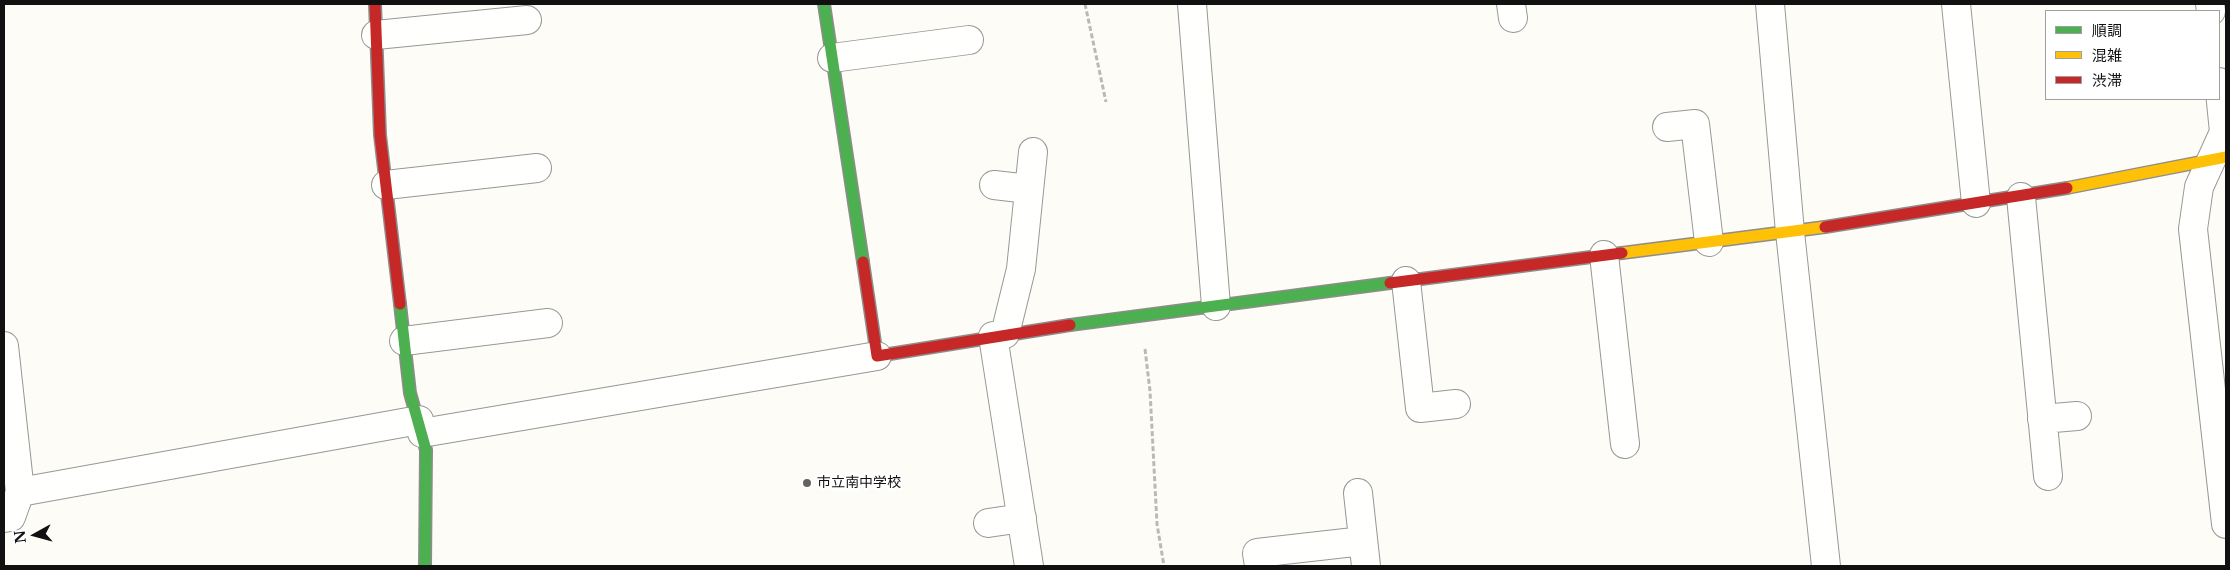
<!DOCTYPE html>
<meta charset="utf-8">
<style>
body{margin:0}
#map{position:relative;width:2230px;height:570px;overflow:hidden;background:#fdfcf7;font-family:"Libre Baskerville","Noto Sans JP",serif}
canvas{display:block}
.frame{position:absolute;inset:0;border:5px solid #111;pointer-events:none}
.legend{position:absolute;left:2045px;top:10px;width:175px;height:90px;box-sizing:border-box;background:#fff;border:1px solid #a0a0a0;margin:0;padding:6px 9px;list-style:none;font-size:15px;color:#111}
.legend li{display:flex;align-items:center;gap:10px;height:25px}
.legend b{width:25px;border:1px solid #a0a0a0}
.north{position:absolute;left:10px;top:510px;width:50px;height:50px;-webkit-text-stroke:4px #fff;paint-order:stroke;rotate:263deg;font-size:14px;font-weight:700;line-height:20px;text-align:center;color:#111}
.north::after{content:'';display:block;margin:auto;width:18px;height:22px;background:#111;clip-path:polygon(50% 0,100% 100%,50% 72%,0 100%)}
</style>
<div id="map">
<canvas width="2230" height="570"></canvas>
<div class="frame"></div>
<ul class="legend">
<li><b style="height:6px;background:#4caf50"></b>順調</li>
<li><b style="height:6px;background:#ffc107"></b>混雑</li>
<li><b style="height:6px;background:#c62828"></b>渋滞</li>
</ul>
<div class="north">N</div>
</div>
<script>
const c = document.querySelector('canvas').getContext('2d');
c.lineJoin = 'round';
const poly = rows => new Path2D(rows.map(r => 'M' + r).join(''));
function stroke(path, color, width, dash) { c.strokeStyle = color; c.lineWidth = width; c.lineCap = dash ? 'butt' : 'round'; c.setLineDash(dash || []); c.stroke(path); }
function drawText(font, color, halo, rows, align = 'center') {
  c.font = font + ' "Libre Baskerville","Noto Sans JP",serif'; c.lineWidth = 5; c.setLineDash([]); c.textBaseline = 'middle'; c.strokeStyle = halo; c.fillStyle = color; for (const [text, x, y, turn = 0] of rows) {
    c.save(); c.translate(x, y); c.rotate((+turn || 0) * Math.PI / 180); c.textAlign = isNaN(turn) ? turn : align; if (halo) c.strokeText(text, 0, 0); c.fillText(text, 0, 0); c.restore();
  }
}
const path = poly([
 [1085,4,1106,102],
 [1145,349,1150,391,1157,524,1164,566]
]);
const street = poly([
 [1192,4,1216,306],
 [1511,4,1513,18],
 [1770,4,1790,232,1826,566],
 [1956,4,1976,203],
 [2210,4,2211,11],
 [376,35,527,20],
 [832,58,969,40],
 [2219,82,2224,132,2199,187,2193,229,2226,524],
 [1667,127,1695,124,1709,242],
 [386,185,537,168],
 [994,185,1029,189],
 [2021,197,2048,476],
 [1604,255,1625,444],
 [1406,281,1420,408,1456,404],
 [1005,334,1021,269,1033,152],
 [993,336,1029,566],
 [404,341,548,323],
 [4,346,20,492,11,517,4,518],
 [2042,419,2077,416],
 [422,433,877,356],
 [20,492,419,420],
 [1358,493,1366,566],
 [988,523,1022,518],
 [1259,566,1257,553,1363,541]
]);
const fast = poly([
 [824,4,863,262],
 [400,304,410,393,426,450,425,566],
 [1070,325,1390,283]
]);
const slow = poly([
 [2067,188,2226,157],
 [1622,253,1825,227]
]);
const jam = poly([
 [375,4,380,135,400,304],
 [1825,227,2067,188],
 [863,262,877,356,1070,325],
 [1390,283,1622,253]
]);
const markers = [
 [807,483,5,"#646362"]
];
const poiNames = [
 ["市立南中学校",817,483]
];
stroke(street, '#979795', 30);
stroke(fast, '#8e8d8b', 14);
stroke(slow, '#8e8d8b', 14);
stroke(jam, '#8e8d8b', 14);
stroke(path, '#b9b9b8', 3, [5, 2.5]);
stroke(street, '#fffffe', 28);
stroke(fast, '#4caf50', 11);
stroke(slow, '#ffc107', 11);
stroke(jam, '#c62828', 11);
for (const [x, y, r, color] of markers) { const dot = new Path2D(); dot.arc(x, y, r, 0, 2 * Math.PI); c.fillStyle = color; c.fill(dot); stroke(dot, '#fff', 2); }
drawText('14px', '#111', '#fff', poiNames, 'left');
</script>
